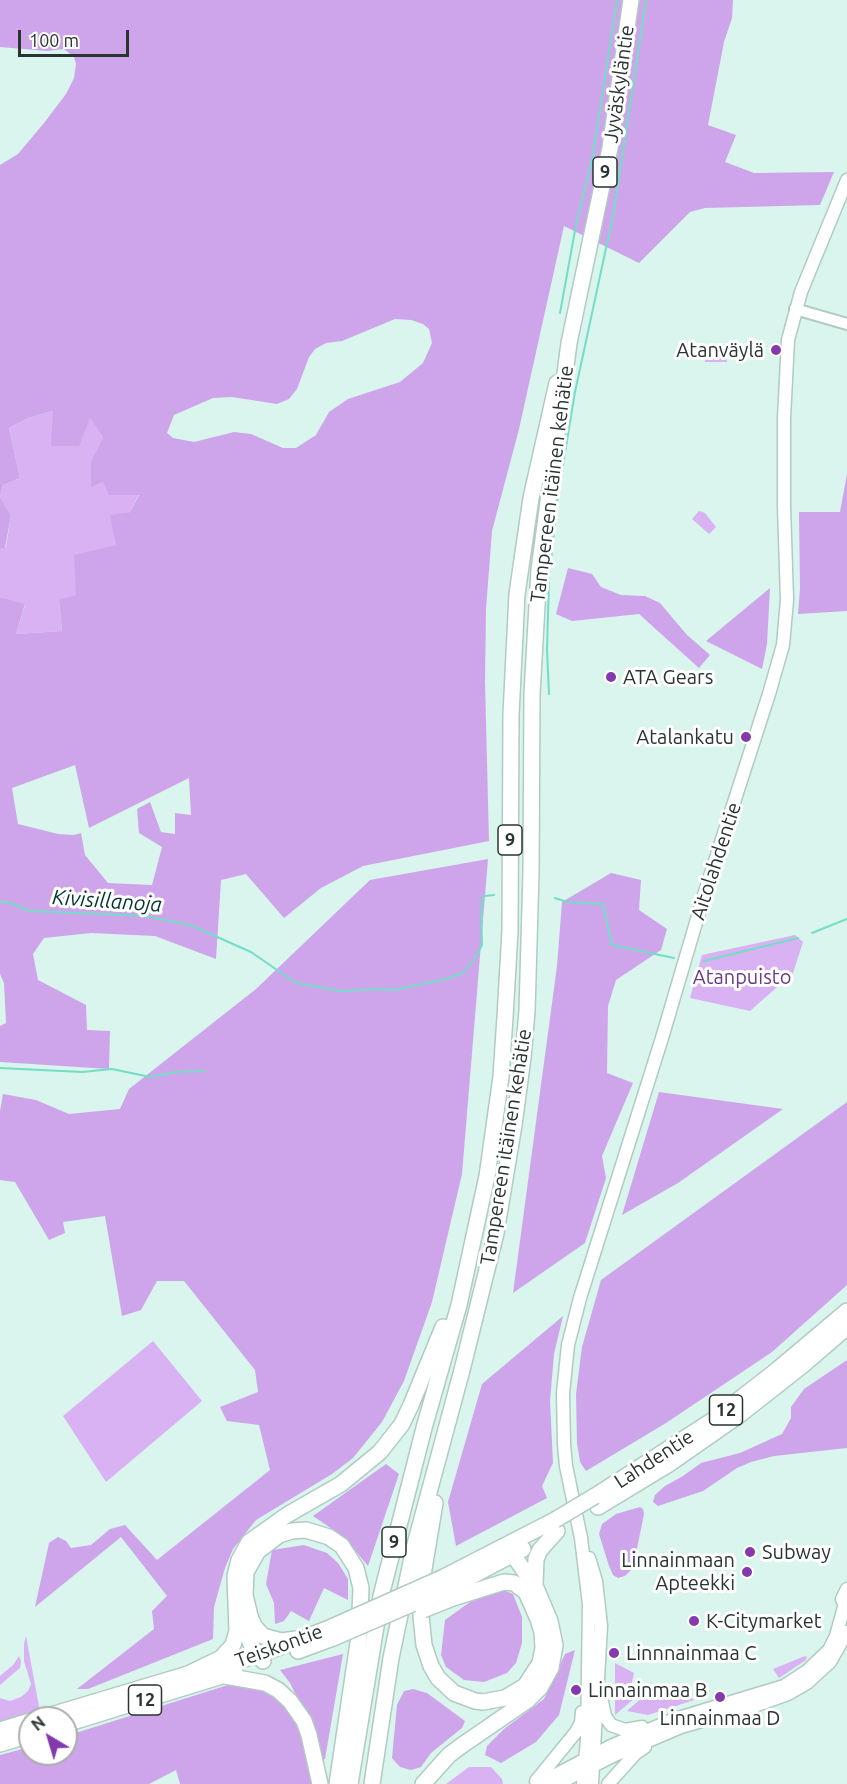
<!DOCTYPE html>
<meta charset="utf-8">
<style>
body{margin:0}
#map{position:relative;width:847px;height:1784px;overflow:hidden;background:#d9f5ed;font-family:Ubuntu,sans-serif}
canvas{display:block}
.north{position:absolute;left:18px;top:1706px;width:60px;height:60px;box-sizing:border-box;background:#fff;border:2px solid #aaaead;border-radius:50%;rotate:322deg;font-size:16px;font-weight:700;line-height:24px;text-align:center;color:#2a3432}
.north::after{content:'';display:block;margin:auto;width:21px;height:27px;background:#833aac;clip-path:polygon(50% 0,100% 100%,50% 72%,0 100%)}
.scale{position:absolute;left:18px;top:30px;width:111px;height:27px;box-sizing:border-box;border:3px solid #2a3432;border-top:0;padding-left:8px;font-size:18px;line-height:21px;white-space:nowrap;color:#2a3432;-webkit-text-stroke:4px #fff;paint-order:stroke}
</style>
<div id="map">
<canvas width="847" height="1784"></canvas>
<div class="north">N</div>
<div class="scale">100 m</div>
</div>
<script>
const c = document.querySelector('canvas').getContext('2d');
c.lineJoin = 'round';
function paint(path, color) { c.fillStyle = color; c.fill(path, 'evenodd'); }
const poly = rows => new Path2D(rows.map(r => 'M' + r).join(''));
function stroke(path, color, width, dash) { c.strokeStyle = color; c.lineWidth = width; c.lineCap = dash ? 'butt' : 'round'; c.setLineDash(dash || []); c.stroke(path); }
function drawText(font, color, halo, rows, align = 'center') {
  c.font = font + ' Ubuntu,sans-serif'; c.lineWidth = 6; c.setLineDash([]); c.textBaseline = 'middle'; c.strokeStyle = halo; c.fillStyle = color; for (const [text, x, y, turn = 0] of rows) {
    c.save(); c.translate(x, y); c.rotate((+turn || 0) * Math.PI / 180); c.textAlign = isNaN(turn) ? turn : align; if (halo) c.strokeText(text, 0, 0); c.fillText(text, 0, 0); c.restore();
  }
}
const green = poly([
 [718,344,729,345,728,349,720,353,722,356,726,356,727,362,705,362,704,354],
 [53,411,90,418,103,438,91,486,103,482,139,494,130,512,112,516,116,545,76,596,59,601,62,631,16,634,25,605,0,597,0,549,6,547,11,515,0,497,3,485,20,478,9,428,28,418],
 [699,511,705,513,716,527,709,534,692,519],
 [795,935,803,942,793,973,750,1011,690,998,702,955],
 [153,1341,202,1401,106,1482,63,1416],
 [26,1636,40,1712,0,1725,0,1698,10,1701,21,1697,28,1691,31,1684,24,1661,24,1644],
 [19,1656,21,1661,20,1668,0,1685,0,1676,13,1665],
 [805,1656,807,1657,806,1660,779,1678,773,1669],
 [615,1663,634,1673,628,1699,635,1698,615,1715],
 [659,1690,691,1697,694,1700,648,1715,627,1711,645,1695],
 [469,1767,491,1767,502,1779,503,1784,446,1784]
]);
const forest = poly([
 [0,0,733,0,732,18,724,42,708,125,736,135,725,162,754,173,834,172,820,205,705,208,690,212,639,263,564,226,519,429,492,531,486,609,485,681,489,841,363,866,321,888,284,918,246,874,221,880,216,959,155,936,91,933,44,938,33,954,38,980,86,1005,87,1030,110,1031,109,1069,0,1062,0,1026,6,1023,4,983,0,974,0,597,25,604,16,634,62,631,59,600,76,595,74,555,116,545,110,515,130,512,139,495,109,495,103,482,91,487,91,462,103,438,90,418,79,446,51,446,53,411,28,418,9,428,20,478,3,485,0,497,0,165,18,154,44,123,66,94,74,78,76,64,74,57,64,49,47,51,0,47],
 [395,319,411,320,423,324,429,329,432,343,423,363,400,382,348,399,329,412,316,435,296,448,283,448,251,434,234,432,194,442,173,438,167,433,174,415,213,398,232,397,277,404,289,399,297,389,309,357,315,349,326,343,342,341],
 [75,765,89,828,189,778,191,815,175,813,175,834,161,832,150,802,137,809,139,833,162,847,152,885,108,883,85,855,81,833,74,835,58,834,18,824,12,788],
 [847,474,847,611,798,614,800,589,799,512,840,512],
 [0,497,11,515,5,548,0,549],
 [568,568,592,574,601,587,621,595,645,596,660,603,687,635,710,655,699,668,639,614,572,621,556,614],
 [770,588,767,644,762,669,706,641],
 [488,859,462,1174,432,1302,404,1381,382,1422,353,1458,332,1474,256,1520,233,1549,225,1568,214,1607,213,1639,88,1689,77,1689,154,1629,152,1611,167,1596,121,1537,35,1607,49,1543,58,1537,66,1541,71,1548,91,1545,110,1529,125,1525,157,1560,270,1470,259,1425,227,1421,220,1407,258,1392,255,1370,184,1281,157,1281,141,1310,122,1316,105,1216,63,1222,65,1233,49,1240,15,1182,0,1180,0,1111,3,1094,36,1100,69,1114,120,1109,129,1089,256,989,370,880],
 [611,873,641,880,639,910,667,929,661,950,616,980,608,1006,607,1073,633,1083,602,1156,606,1178,585,1243,513,1293,557,966,562,902],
 [659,1092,783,1109,678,1183,622,1215],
 [847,1102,847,1285,772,1352,666,1423,586,1471,580,1462,577,1443,576,1394,582,1347,601,1280],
 [563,1316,554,1354,550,1401,553,1463,542,1486,547,1498,456,1546,448,1502,482,1384],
 [847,1360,847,1448,774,1456,751,1462,737,1468,703,1491,658,1506,653,1502,655,1495,665,1486,683,1476,701,1463,740,1453,782,1434,791,1418,791,1407,804,1389],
 [386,1464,399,1474,368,1566,344,1537,313,1516],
 [640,1507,643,1509,644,1514,633,1568,625,1576,618,1578,613,1575,609,1566,599,1534,602,1524,616,1514],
 [304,1545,327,1553,338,1563,348,1579,348,1600,324,1588,309,1621,291,1611,284,1621,275,1624,274,1603,266,1584,272,1550],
 [503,1590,513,1594,522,1617,522,1643,516,1663,507,1673,484,1682,464,1680,446,1667,441,1655,445,1620,470,1602],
 [575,1650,559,1715,536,1742,501,1763,485,1755,487,1746,504,1729,544,1699,565,1654],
 [343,1654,325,1759,321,1761,305,1713,290,1683,280,1670],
 [247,1683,266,1688,294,1714,312,1762,315,1784,180,1784,176,1770,149,1784,0,1784,0,1755,30,1747,30,1754,66,1754,66,1736,228,1685],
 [413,1689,427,1693,465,1721,462,1728,431,1753,421,1767,411,1770,400,1767,392,1758,397,1705,404,1691]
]);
const stream = poly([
 [560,313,576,225,593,155,617,0],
 [549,694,547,650,549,578,558,495,575,392,613,216,646,0],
 [555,898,567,902,603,904,612,945,674,958],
 [0,902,7,902,30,911,146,916,185,924,197,928,251,952,296,983,341,991,374,989,393,990,446,979,464,972,475,958,482,945,481,904,484,896,494,895],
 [812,933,847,919],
 [704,961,798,938],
 [0,1068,82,1072,112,1069,150,1077,176,1072,205,1071]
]);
const minor = poly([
 [795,309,847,324]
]);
const major = poly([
 [589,1558,596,1581,601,1626,592,1784],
 [847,1589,842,1599,847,1611],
 [602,1702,605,1716,611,1725,625,1730,642,1727],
 [536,1781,576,1732,581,1723,582,1712],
 [538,1784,611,1746,672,1720,784,1686,807,1671,829,1650,836,1636,844,1607],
 [557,1784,615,1755,681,1727,757,1705,788,1694,807,1683,830,1662,847,1632],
 [583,1784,587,1739,589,1604,581,1538,566,1466,564,1444,563,1393,568,1345,580,1298,662,1038,705,892,769,694,783,645,787,600,784,506,784,418,788,340,801,292,847,180],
 [608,1784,636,1753,645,1747]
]);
const highway = poly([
 [595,1496,713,1420,777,1370,847,1311],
 [435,1503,422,1581,421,1616,424,1645,431,1666,438,1678,454,1693,475,1701,483,1702,505,1698,525,1686,540,1663,543,1648,542,1632,538,1619,526,1592,514,1583,504,1582,453,1598],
 [598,1507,669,1464,742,1413,803,1365,847,1327],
 [444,1577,555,1520],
 [535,1585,536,1559,540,1550,557,1531],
 [449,1588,523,1549],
 [240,1616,253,1649,263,1661],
 [304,1638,281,1641,263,1636,254,1626,250,1616,245,1595,246,1572,258,1551,279,1535,292,1531,306,1530,329,1537,342,1546,356,1568,361,1588,359,1636,337,1784],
 [298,1651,333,1638],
 [188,1674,221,1658,233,1645,237,1631,235,1576,239,1560,249,1542,287,1515,341,1484,380,1452,402,1424,411,1405,443,1327],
 [225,1676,265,1683,278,1690,290,1701,304,1721,309,1735,320,1784],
 [41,1718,188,1674,223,1666,269,1651,327,1629],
 [66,1724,235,1672],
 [0,1730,30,1721],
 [0,1744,30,1735],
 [350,1784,381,1596,424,1428,459,1305,487,1176,501,1077,505,1017,510,931,511,715,517,594,531,498,557,383],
 [372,1784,391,1658,414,1548,462,1370,496,1233,514,1125,523,1057,527,1011,531,872,532,694,539,570,569,343,610,148,631,0],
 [423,1784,449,1755,461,1746,528,1700,540,1688,551,1668,555,1645,550,1621,536,1588,507,1546]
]);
const highwayBridge = poly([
 [555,1520,595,1496],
 [423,1610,453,1598],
 [327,1629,444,1577],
 [333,1638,449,1588]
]);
const markers = [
 [776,350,6,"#833aac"],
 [611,677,6,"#833aac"],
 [746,737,6,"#833aac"],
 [750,1552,6,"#833aac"],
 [747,1572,6,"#833aac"],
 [694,1621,6,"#833aac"],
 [614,1653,6,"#833aac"],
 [576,1690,6,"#833aac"],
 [720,1697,6,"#833aac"]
];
const shields = [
 [605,172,24],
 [510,840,24],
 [726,1410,33],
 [394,1542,24],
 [145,1700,33]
];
const shieldNames = [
 ["9",605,172],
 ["9",510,840],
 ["12",726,1410],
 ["9",394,1542],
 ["12",145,1700]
];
const streetNames = [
 ["Jyväskyläntie",619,84,-82],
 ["Tampereen itäinen kehätie",552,484,-83],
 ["Aitolahdentie",716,861,-72],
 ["Tampereen itäinen kehätie",506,1147,-81],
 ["Lahdentie",654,1459,-33],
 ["Teiskontie",279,1646,-20]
];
const poiNames = [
 ["Atanväylä",764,350,"right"],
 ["ATA Gears",623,677],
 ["Atalankatu",734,737,"right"],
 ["Subway",762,1552],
 ["Linnainmaan",735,1560,"right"],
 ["Apteekki",735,1583,"right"],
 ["K-Citymarket",706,1621],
 ["Linnnainmaa C",626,1653],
 ["Linnainmaa B",588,1690],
 ["Linnainmaa D",720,1718,"center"]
];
const parkNames = [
 ["Atanpuisto",742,977]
];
const waterNames = [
 ["Kivisillanoja",107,901,4]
];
paint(green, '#d8b2f2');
paint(forest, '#cea5ea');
stroke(stream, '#73ddc5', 2);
stroke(minor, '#b0cbc3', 14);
stroke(major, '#b0cbc3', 15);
stroke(highway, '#b0cbc3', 18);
stroke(minor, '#fff', 10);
stroke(major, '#fff', 12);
stroke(highway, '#fff', 15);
stroke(highwayBridge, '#b0cbc3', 18, []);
stroke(highwayBridge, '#fff', 15);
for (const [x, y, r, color] of markers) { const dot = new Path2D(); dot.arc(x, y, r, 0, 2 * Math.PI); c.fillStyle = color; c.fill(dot); stroke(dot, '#fff', 2); }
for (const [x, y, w] of shields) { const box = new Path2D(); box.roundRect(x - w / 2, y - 15, w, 30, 4.5); c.fillStyle = '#fff'; c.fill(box); stroke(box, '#2a3432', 1.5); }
drawText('bold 18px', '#2a3432', null, shieldNames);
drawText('20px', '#2a3432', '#fff', streetNames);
drawText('20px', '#2a3432', '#fff', poiNames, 'left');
drawText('20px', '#6b3989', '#fff', parkNames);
drawText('italic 21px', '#03372e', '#fff', waterNames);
</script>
